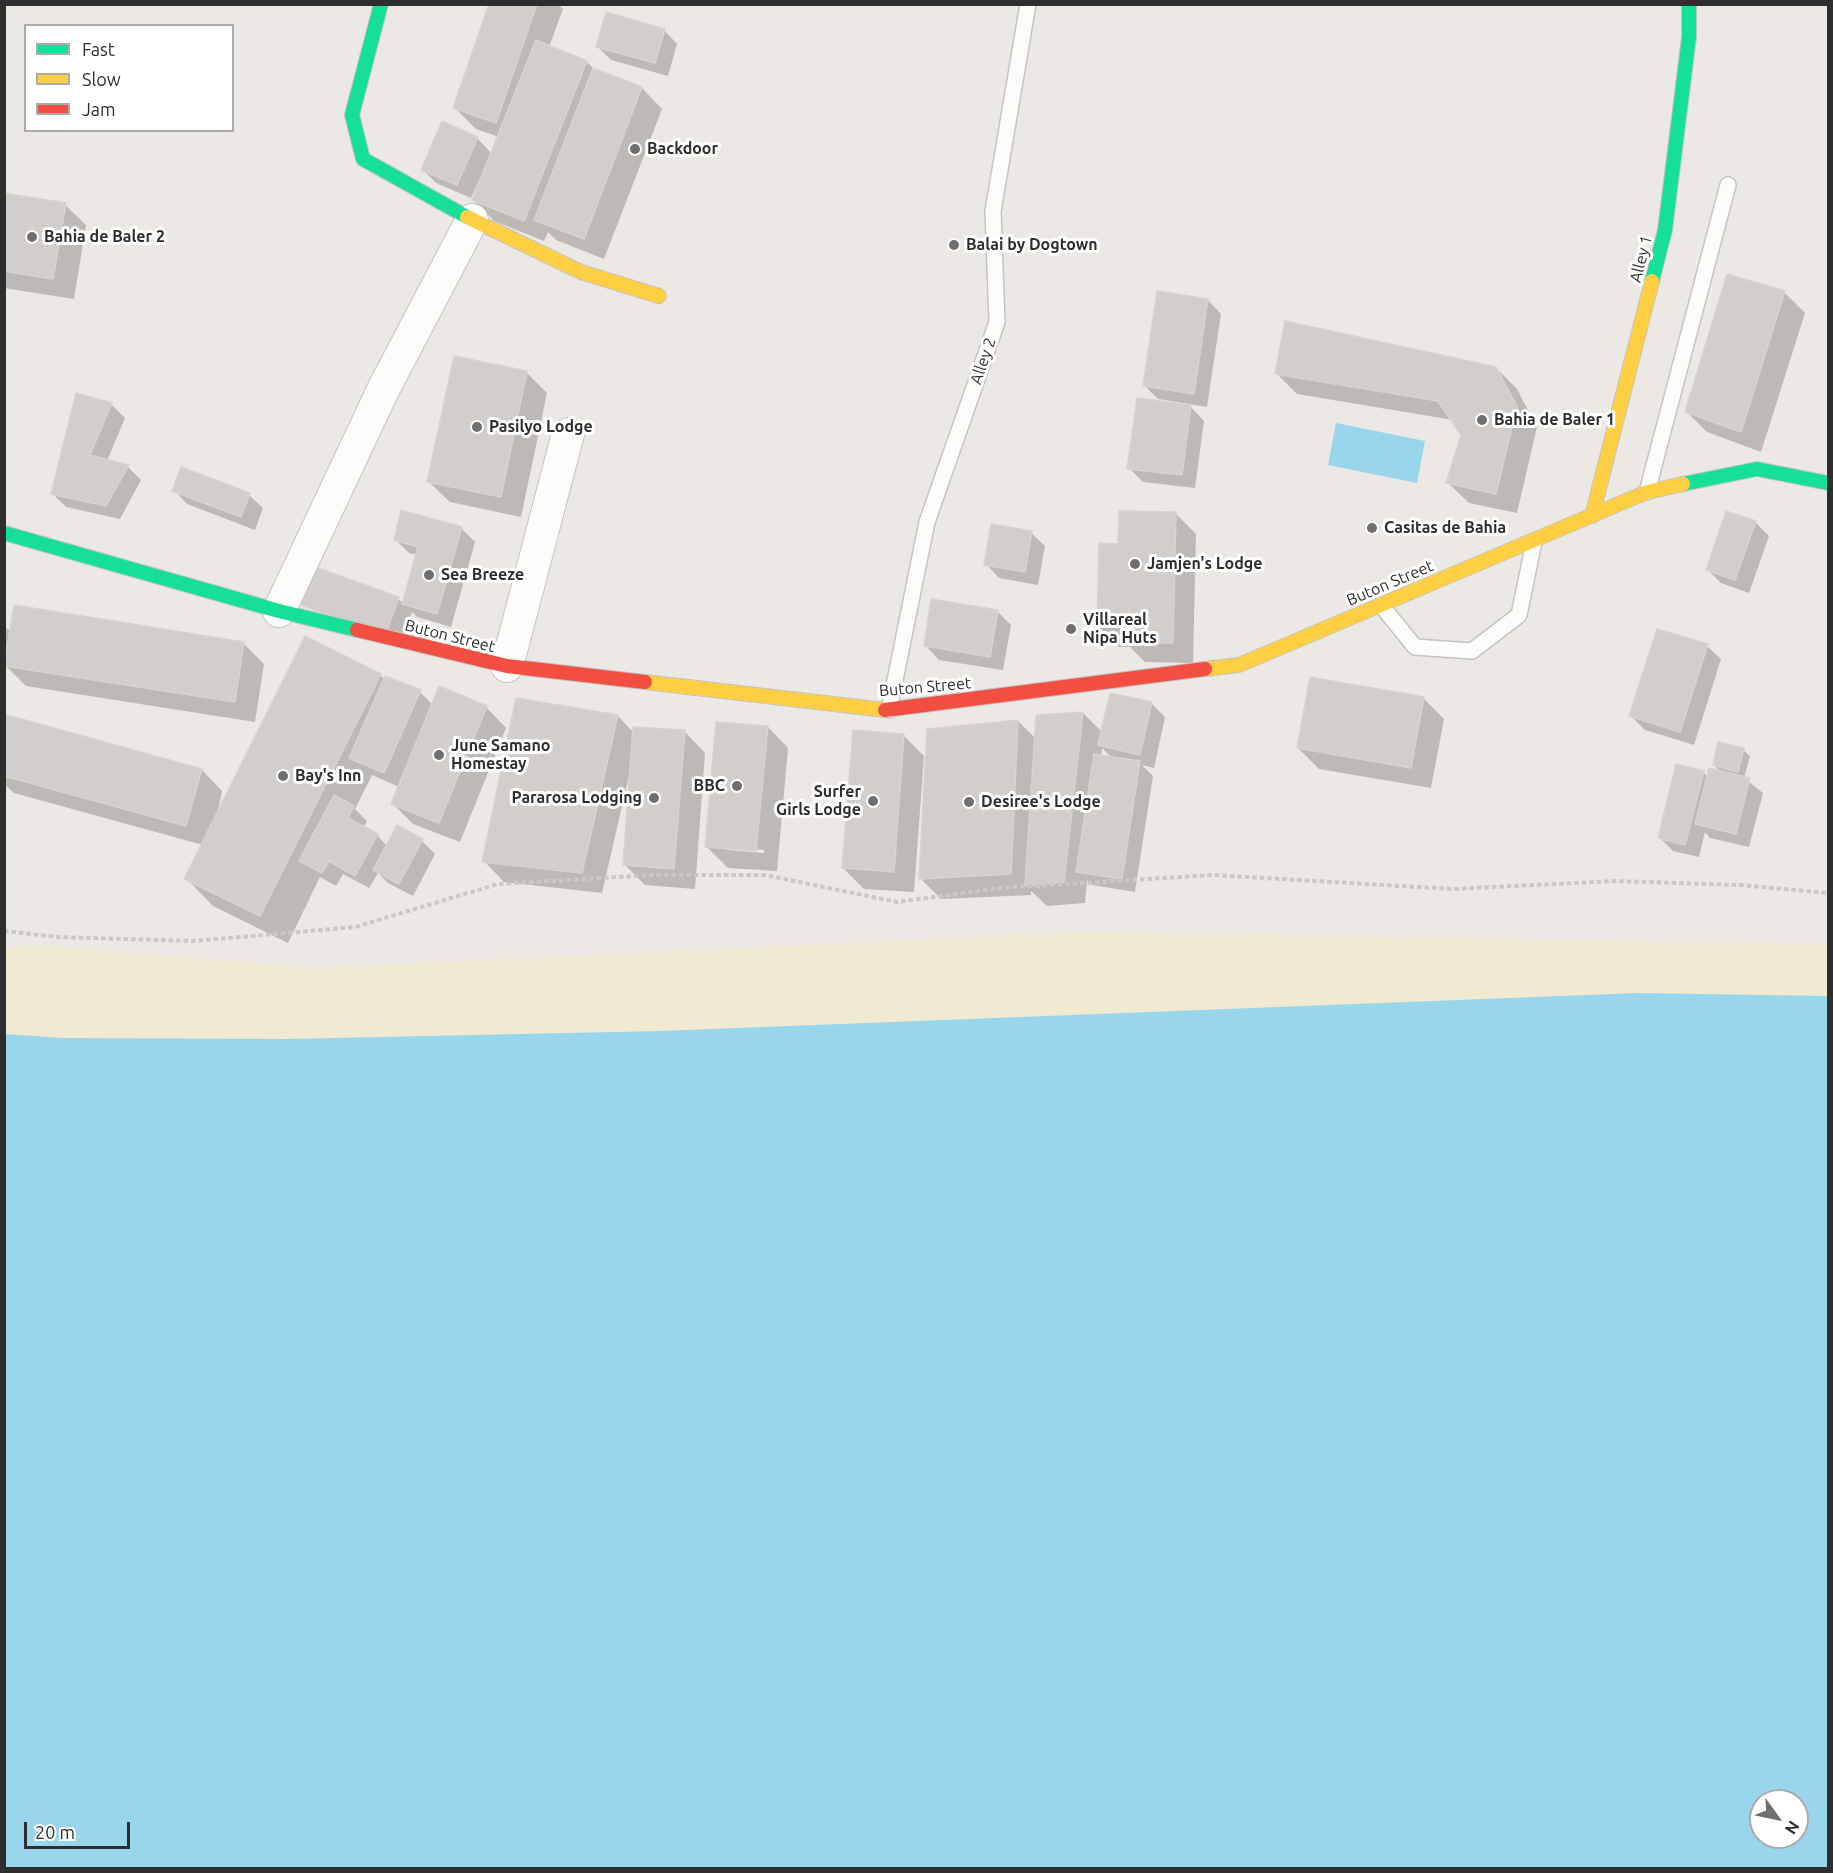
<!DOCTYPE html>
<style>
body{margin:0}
#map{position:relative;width:1833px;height:1873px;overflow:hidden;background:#ece8e4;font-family:Ubuntu,sans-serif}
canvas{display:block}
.frame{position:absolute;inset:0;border:6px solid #2e2e2e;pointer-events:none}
.legend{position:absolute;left:24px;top:24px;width:210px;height:108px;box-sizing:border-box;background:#fff;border:2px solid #ababab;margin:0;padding:8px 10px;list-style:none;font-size:18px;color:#2e2e2e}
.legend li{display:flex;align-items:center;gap:12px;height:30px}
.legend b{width:30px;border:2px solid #ababab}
.north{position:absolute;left:1749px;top:1789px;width:60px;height:60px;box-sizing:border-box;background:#fff;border:2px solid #ababab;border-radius:50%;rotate:123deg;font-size:16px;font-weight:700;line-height:24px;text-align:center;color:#2e2e2e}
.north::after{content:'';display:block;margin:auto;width:21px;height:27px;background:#706f6e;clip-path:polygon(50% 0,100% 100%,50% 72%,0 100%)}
.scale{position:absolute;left:24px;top:1822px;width:106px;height:27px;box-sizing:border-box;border:3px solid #2e2e2e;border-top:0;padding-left:8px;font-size:18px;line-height:21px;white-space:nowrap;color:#2e2e2e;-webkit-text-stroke:4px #fff;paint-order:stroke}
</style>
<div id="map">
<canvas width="1833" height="1873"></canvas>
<div class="frame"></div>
<ul class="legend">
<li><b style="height:8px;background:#16e098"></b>Fast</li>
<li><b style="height:8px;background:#ffcf43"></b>Slow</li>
<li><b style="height:8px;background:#f24e42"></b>Jam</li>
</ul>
<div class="north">N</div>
<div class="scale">20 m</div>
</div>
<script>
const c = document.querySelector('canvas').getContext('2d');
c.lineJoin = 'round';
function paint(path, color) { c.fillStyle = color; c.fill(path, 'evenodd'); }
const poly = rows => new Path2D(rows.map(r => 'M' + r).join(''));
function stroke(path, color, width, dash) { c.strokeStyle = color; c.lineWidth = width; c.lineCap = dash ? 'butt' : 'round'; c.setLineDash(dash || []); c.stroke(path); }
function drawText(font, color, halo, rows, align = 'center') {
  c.font = font + ' Ubuntu,sans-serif'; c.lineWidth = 6; c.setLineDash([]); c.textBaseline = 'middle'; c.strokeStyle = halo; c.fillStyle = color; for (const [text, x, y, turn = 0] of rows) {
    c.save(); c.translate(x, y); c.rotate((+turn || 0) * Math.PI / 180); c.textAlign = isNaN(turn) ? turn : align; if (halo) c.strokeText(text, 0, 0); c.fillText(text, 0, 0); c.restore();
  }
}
const sand = poly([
 [1079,932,1828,944,1828,996,1638,993,660,1031,287,1039,62,1038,5,1034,4,947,62,947,318,968]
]);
const water = poly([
 [1336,423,1425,441,1417,483,1328,465],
 [1638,993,1828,996,1828,1868,5,1868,5,1034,62,1038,287,1039,660,1031],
 [1761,1801,1797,1801,1797,1837,1761,1837]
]);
const shadow = poly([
 [491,4,558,4,563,9,549,47,587,62,596,71,642,88,662,109,604,259,556,240,548,232,544,241,494,221,474,200,482,179,480,178,471,198,436,183,422,169,477,138,492,154,499,137,476,129,455,108],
 [664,30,677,44,668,76,611,60,597,46],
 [4,195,65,205,86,225,74,299,4,288],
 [1784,292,1805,313,1761,452,1707,432,1686,411],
 [1208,300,1221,314,1207,407,1158,399,1144,385],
 [1496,368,1517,389,1537,427,1517,513,1469,503,1448,483,1463,435,1453,420,1297,394,1277,374],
 [526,372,547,393,521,517,450,502,429,482],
 [111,404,125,418,107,461,128,467,141,480,120,519,66,507,53,494],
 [1188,404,1204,421,1195,488,1143,482,1129,468],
 [174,490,249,495,263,508,255,530,187,504],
 [1175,513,1196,534,1193,663,1145,662,1130,647,1119,647,1098,626,1120,545],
 [1755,522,1769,536,1749,593,1721,583,1707,569],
 [461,528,475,542,451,627,417,617,412,612,398,648,317,618,398,599,404,604,418,555,409,553,395,539],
 [1031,533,1045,546,1038,585,999,578,986,564],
 [997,611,1011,625,1003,670,939,660,926,646],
 [4,626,11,632,244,644,264,664,255,722,26,686,5,665,4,668],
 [1707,646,1721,659,1694,745,1645,730,1631,716],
 [380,675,385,680,420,692,433,705,486,707,506,728,460,842,413,824,392,803,399,787,372,775,355,809,367,821,363,828,377,835,387,846,422,841,435,854,413,896,388,883,378,873,369,888,343,874,336,886,320,877,288,943,213,906,186,878,203,845,14,793,4,784,4,731,202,770,222,791,217,816],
 [1423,698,1444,719,1431,788,1319,769,1298,748],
 [1152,704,1165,717,1154,768,1142,765,1153,776,1135,892,1092,885,1087,880,1085,903,1047,906,1031,891,1031,895,941,899,920,878,1018,721,1036,739,1037,717,1083,713,1102,732],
 [1102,748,1113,759,1101,757],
 [618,716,634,733,685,732,705,753,695,889,645,885,625,865,629,776,602,893,504,882,484,861],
 [768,727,788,748,777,871,728,868,707,847],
 [727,847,764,850,764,853,727,850],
 [903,735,924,756,914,892,864,889,843,868],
 [1743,750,1750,756,1744,778,1763,793,1749,847,1710,838,1705,832,1699,857,1673,851,1659,837,1703,772,1708,777,1722,773,1714,765]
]);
const building = poly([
 [489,4,537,4,496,123,453,108,489,4],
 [606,12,665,29,655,63,596,47,606,12],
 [536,40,587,61,524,221,472,200,536,40],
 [593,68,642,87,584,239,534,220,593,68],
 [442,121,478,137,457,185,421,170,442,121],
 [4,193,66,203,53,279,4,271,4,193],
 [1727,274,1785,291,1741,432,1685,412,1727,274],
 [1157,291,1208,299,1194,394,1143,386,1157,291],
 [1285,321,1496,367,1517,406,1496,494,1446,483,1461,435,1438,401,1275,374,1285,321],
 [454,356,527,371,501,497,427,482,454,356],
 [76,393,112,403,90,455,129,465,106,506,51,494,76,393],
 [1137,398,1191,405,1182,475,1127,469,1137,398],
 [181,467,250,493,241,517,172,491,181,467],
 [401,510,462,527,437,614,402,604,418,547,394,540,401,510],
 [1119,511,1176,512,1173,643,1122,642,1123,627,1097,627,1099,543,1118,544,1119,511],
 [1726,511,1756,521,1735,580,1706,570,1726,511],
 [991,524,1032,531,1025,572,984,565,991,524],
 [315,567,399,597,385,636,301,605,315,567],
 [931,599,998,610,990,657,924,646,931,599],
 [14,605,244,642,235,702,4,666,14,605],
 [1657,629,1708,644,1680,732,1629,716,1657,629],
 [305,636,381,674,260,916,184,879,305,636],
 [385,676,421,690,384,773,349,758,385,676],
 [1310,677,1424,697,1411,768,1297,748,1310,677],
 [439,686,487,706,439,823,391,804,439,686],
 [1110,693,1152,702,1140,755,1098,745,1110,693],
 [516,698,618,715,582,873,482,862,516,698],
 [1083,712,1064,882,1025,886,1036,715,1083,712],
 [7,715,202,769,186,826,4,776,4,725,7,715],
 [1018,720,1011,874,919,879,927,729,1018,720],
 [716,722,768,726,756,851,705,847,716,722],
 [633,727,685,730,674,869,623,865,633,727],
 [853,730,904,734,894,872,842,868,853,730],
 [1718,742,1744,748,1738,772,1713,765,1718,742],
 [1094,754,1140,761,1122,879,1076,872,1094,754],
 [1676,764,1704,771,1685,845,1658,838,1676,764],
 [1709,768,1750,778,1736,834,1695,824,1709,768],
 [334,795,354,806,348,818,378,834,355,876,329,861,322,873,299,861,334,795],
 [397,825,423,839,399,884,373,870,397,825]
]);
const path = poly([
 [4,931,57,937,194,941,355,927,498,884,652,875,765,875,897,902,1001,888,1213,875,1452,889,1615,881,1740,885,1828,893]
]);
const lane = poly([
 [1647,492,1728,185],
 [1381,605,1415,647,1472,651,1519,615,1534,542],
 [889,710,927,522,997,322,993,211,1028,4]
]);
const street = poly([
 [279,611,383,390,472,220],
 [507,666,568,434]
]);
const fast = poly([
 [381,4,352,115,363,159,467,217],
 [1652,281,1665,230,1689,37,1689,4],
 [1683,484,1757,469,1828,483],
 [4,533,279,611,357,630]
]);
const slow = poly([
 [467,217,581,272,659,296],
 [1592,516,1652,281],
 [1205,669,1239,665,1647,492,1683,484],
 [645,682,885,710]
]);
const jam = poly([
 [357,630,507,666,645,682],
 [885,710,1205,669]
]);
const markers = [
 [635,149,6,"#706f6e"],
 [32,237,6,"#706f6e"],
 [954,245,6,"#706f6e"],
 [1482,420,6,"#706f6e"],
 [477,427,6,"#706f6e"],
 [1372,528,6,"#706f6e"],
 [1135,564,6,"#706f6e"],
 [429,575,6,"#706f6e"],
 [1071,629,6,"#706f6e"],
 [439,755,6,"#706f6e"],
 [283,776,6,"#706f6e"],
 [737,786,6,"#706f6e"],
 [654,798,6,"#706f6e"],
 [873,801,6,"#706f6e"],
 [969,802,6,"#706f6e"]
];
const poiNames = [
 ["Backdoor",647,149],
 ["Bahia de Baler 2",44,237],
 ["Balai by Dogtown",966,245],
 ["Bahia de Baler 1",1494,420],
 ["Pasilyo Lodge",489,427],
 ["Casitas de Bahia",1384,528],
 ["Jamjen's Lodge",1147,564],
 ["Sea Breeze",441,575],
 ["Villareal",1083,620],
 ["Nipa Huts",1083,638],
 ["June Samano",451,746],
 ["Homestay",451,764],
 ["Bay's Inn",295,776],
 ["BBC",725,786,"right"],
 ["Surfer",861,792,"right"],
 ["Girls Lodge",861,810,"right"],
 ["Pararosa Lodging",642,798,"right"],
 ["Desiree's Lodge",981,802]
];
const streetNames = [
 ["Alley 1",1641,259,-76],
 ["Alley 2",983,361,-71],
 ["Buton Street",1390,583,-23],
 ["Buton Street",450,636,14],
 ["Buton Street",925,687,-5]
];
paint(sand, '#f0ead3');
paint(water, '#99d6ec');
paint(shadow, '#0003');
paint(building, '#d1cecb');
stroke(building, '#d7d4d0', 1.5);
stroke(lane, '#c5c4c5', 18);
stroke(street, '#c5c4c5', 34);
stroke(fast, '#c5c4c5', 16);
stroke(slow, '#c5c4c5', 16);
stroke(jam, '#c5c4c5', 16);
stroke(path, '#c9c9c8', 4, [4.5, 3]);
stroke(lane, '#fcfcfb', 15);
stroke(street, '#fcfcfb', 32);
stroke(fast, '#16e098', 14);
stroke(slow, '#ffcf43', 14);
stroke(jam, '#f24e42', 14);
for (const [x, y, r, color] of markers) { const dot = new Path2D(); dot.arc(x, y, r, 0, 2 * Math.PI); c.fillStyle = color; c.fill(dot); stroke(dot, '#fff', 2); }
drawText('bold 16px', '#2e2e2e', '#fff', poiNames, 'left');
drawText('16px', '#2e2e2e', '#fff', streetNames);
</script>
